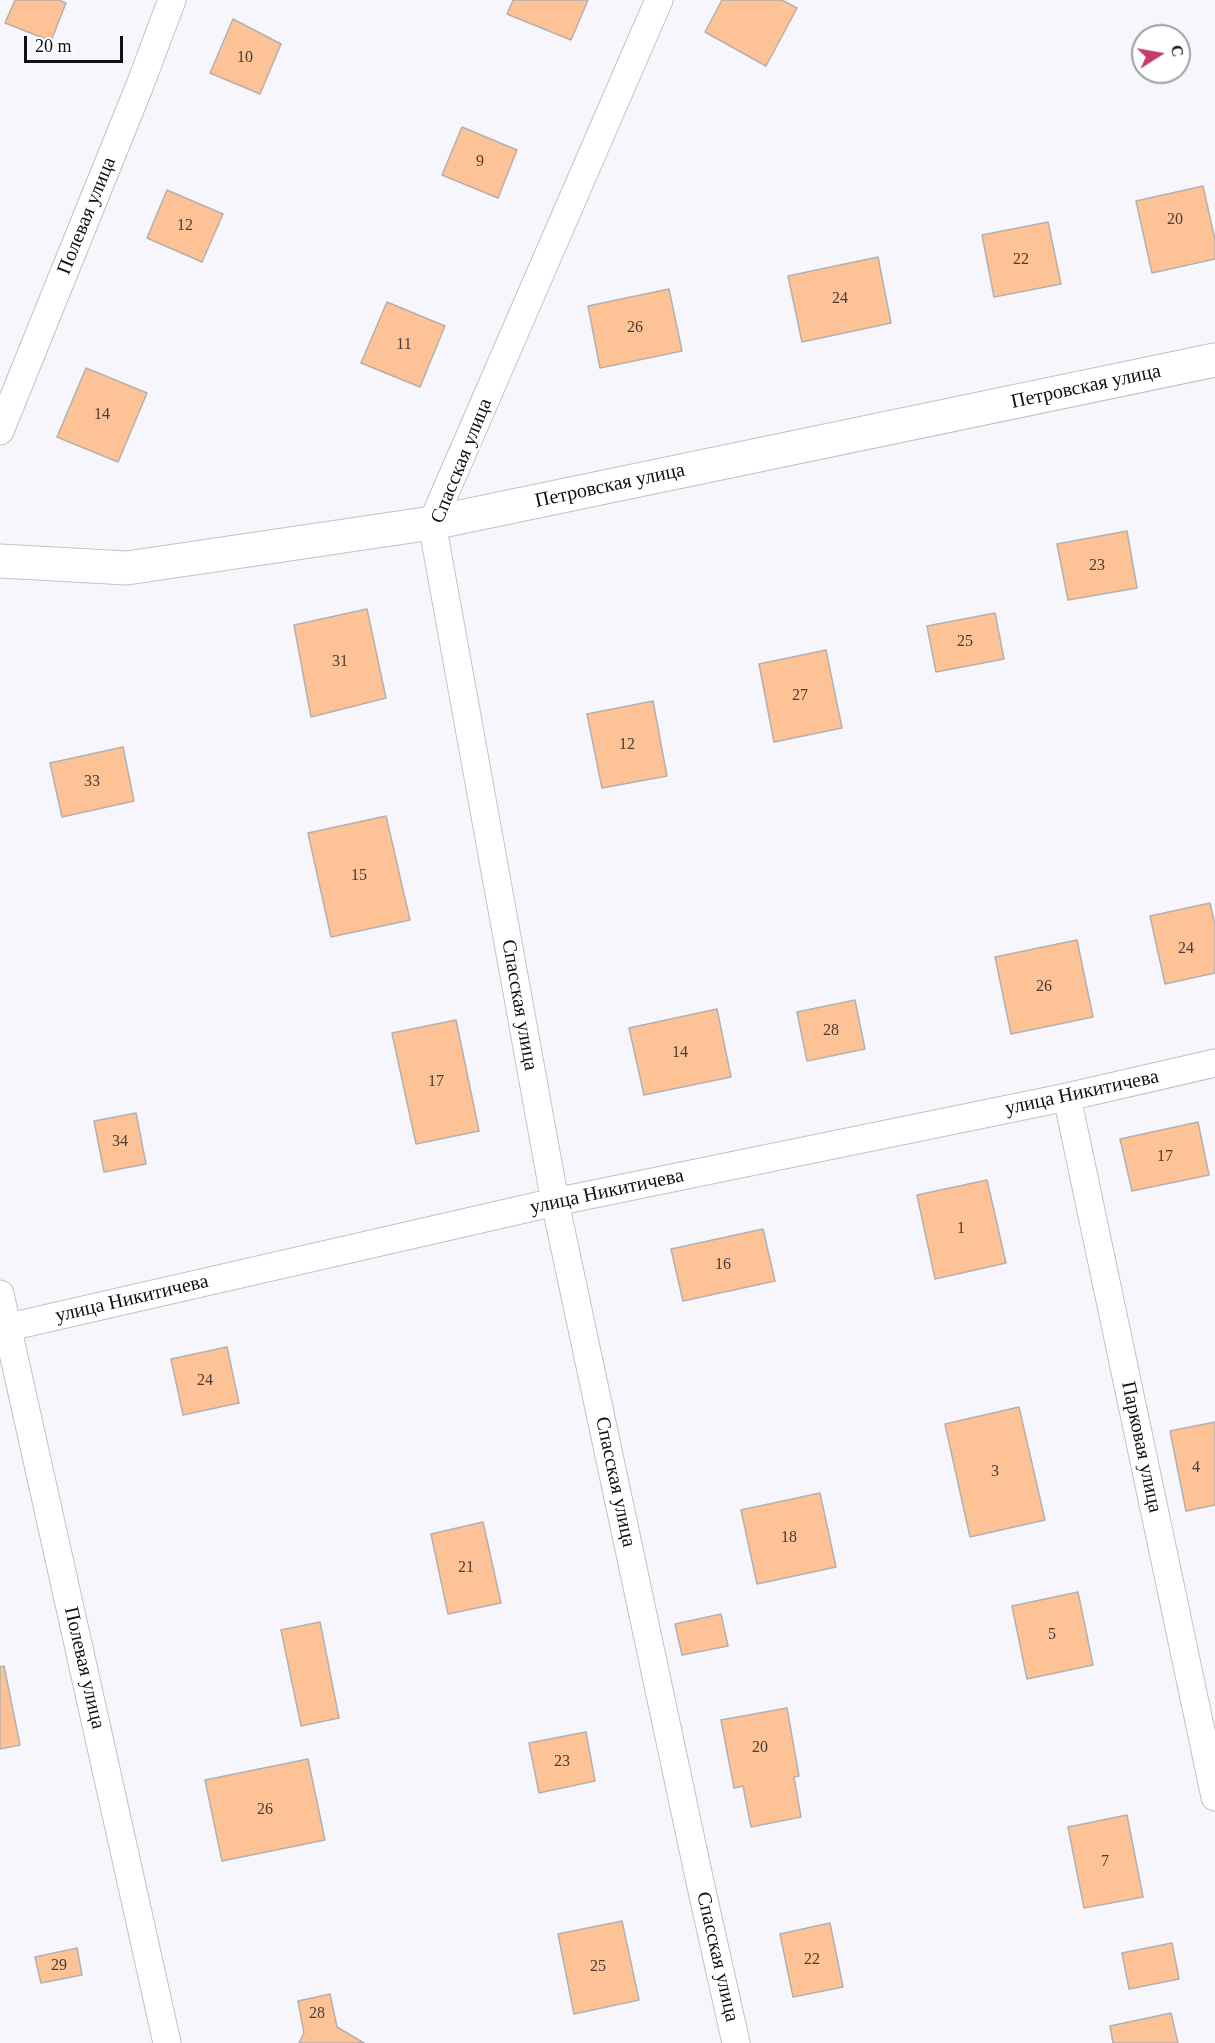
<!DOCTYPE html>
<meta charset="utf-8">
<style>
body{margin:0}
#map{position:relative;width:1215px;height:2043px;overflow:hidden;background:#f6f6fc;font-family:"Times New Roman",serif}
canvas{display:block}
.north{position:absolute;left:1131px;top:24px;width:60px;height:60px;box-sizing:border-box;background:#fff;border:2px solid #9f9fa0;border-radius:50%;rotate:79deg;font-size:16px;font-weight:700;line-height:24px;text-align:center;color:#101012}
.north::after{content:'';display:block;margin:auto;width:21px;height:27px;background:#c63b6f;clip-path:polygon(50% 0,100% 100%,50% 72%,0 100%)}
.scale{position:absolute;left:24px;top:36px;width:99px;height:27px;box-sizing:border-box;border:3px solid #101012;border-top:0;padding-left:8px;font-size:18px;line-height:21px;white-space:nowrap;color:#101012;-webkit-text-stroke:4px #fff;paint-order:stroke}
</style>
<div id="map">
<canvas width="1215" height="2043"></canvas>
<div class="north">С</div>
<div class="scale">20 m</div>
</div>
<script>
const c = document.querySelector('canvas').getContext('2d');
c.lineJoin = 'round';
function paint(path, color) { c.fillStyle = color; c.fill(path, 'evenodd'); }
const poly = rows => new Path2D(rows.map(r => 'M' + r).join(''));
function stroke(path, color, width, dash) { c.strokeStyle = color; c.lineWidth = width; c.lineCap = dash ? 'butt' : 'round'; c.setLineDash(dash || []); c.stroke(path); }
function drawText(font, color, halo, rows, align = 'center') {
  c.font = font + ' "Times New Roman",serif'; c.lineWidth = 4.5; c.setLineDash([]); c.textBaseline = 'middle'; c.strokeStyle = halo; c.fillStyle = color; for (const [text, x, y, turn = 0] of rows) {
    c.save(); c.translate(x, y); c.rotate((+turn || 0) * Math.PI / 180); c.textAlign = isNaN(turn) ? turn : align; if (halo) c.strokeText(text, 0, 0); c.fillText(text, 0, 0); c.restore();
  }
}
const building = poly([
 [15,0,59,0,66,3,51,41,5,23,15,0],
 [513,0,588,0,571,40,507,14,513,0],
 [722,0,782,0,797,8,766,66,705,32,722,0],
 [233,19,281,44,260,94,210,73,233,19],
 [462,127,517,150,498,198,442,175,462,127],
 [1203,186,1215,240,1215,259,1152,273,1136,201,1203,186],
 [167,190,223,214,202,262,147,238,167,190],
 [1048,222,1061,284,994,297,982,235,1048,222],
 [878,257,891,323,802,342,788,276,878,257],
 [669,289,682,351,600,368,588,306,669,289],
 [387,302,445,326,420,387,361,363,387,302],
 [86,368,147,393,118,462,57,437,86,368],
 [1127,531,1137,588,1068,600,1057,544,1127,531],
 [367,609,386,698,311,717,294,625,367,609],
 [995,613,1004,659,936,672,927,626,995,613],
 [826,650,842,728,774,742,759,664,826,650],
 [653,701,667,776,602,788,587,714,653,701],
 [123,747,134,801,62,817,50,763,123,747],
 [386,816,410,920,331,937,308,833,386,816],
 [1210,903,1215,925,1215,973,1165,984,1150,916,1210,903],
 [1077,940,1093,1017,1011,1034,995,957,1077,940],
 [855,1000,865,1049,807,1061,797,1012,855,1000],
 [717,1009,731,1077,644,1095,629,1028,717,1009],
 [456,1020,479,1131,416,1144,392,1033,456,1020],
 [136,1113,146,1164,104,1172,94,1121,136,1113],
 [1198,1122,1209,1175,1132,1191,1120,1139,1198,1122],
 [987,1180,1006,1263,935,1279,917,1195,987,1180],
 [763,1229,775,1281,683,1301,671,1249,763,1229],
 [227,1347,239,1403,183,1415,171,1359,227,1347],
 [1019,1407,1045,1520,970,1537,945,1424,1019,1407],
 [1215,1422,1215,1505,1186,1511,1170,1431,1215,1422],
 [820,1493,836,1567,757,1584,741,1510,820,1493],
 [483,1522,501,1603,448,1614,431,1534,483,1522],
 [1078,1592,1093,1665,1027,1679,1012,1606,1078,1592],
 [721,1614,728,1646,682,1655,675,1624,721,1614],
 [320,1622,339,1718,301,1726,281,1630,320,1622],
 [4,1666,20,1745,0,1749,0,1667,4,1666],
 [787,1708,799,1776,794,1777,801,1817,751,1827,743,1786,734,1788,721,1720,787,1708],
 [586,1732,595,1781,539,1793,529,1743,586,1732],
 [308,1759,325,1840,222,1861,205,1780,308,1759],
 [1127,1815,1143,1897,1084,1908,1068,1827,1127,1815],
 [622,1921,639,2000,574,2014,558,1934,622,1921],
 [830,1923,843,1987,793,1997,780,1934,830,1923],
 [1172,1943,1179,1979,1129,1989,1122,1953,1172,1943],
 [77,1948,82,1975,41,1983,35,1957,77,1948],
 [330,1994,337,2027,364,2043,299,2043,304,2033,298,2001,330,1994],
 [1171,2013,1178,2043,1113,2043,1110,2026,1171,2013]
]);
const street = poly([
 [659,0,432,523,555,1202,700,1882,736,2043],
 [0,431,140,85,172,0],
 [1067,1097,1215,1797],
 [0,1294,167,2043],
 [0,1329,555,1202,1067,1097,1215,1063]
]);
const secondary = poly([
 [0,561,127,568,432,523,1215,360]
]);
const numberNames = [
 ["10",245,58],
 ["9",480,162],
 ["20",1175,220],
 ["12",185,226],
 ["22",1021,260],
 ["24",840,299],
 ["26",635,328],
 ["11",404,345],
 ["14",102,415],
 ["23",1097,566],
 ["25",965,642],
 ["31",340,662],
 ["27",800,696],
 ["12",627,745],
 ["33",92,782],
 ["15",359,876],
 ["24",1186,949],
 ["26",1044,987],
 ["28",831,1031],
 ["14",680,1053],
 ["17",436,1082],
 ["34",120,1142],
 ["17",1165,1157],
 ["1",961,1229],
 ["16",723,1265],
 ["24",205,1381],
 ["4",1196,1468],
 ["3",995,1472],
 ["18",789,1538],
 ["21",466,1568],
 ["5",1052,1635],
 ["20",760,1748],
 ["23",562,1762],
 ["26",265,1810],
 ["7",1105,1862],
 ["22",812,1960],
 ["29",59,1966],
 ["25",598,1967],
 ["28",317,2014]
];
const streetNames = [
 ["Полевая улица",87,216,-68],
 ["Петровская улица",1086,387,-12],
 ["Спасская улица",462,461,-68],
 ["Петровская улица",610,486,-12],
 ["Спасская улица",519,1005,80],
 ["улица Никитичева",1082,1093,-12],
 ["улица Никитичева",607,1192,-12],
 ["улица Никитичева",132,1299,-13],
 ["Парковая улица",1141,1447,78],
 ["Спасская улица",615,1482,78],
 ["Полевая улица",84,1668,77],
 ["Спасская улица",717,1957,77]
];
paint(building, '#fec297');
stroke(building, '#b5b0ad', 1.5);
stroke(street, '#c2c2c8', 29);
stroke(secondary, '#c2c2c8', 35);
stroke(street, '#fff', 27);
stroke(secondary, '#fff', 33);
drawText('16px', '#4c3c33', null, numberNames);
drawText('20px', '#101012', '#fff', streetNames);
</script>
